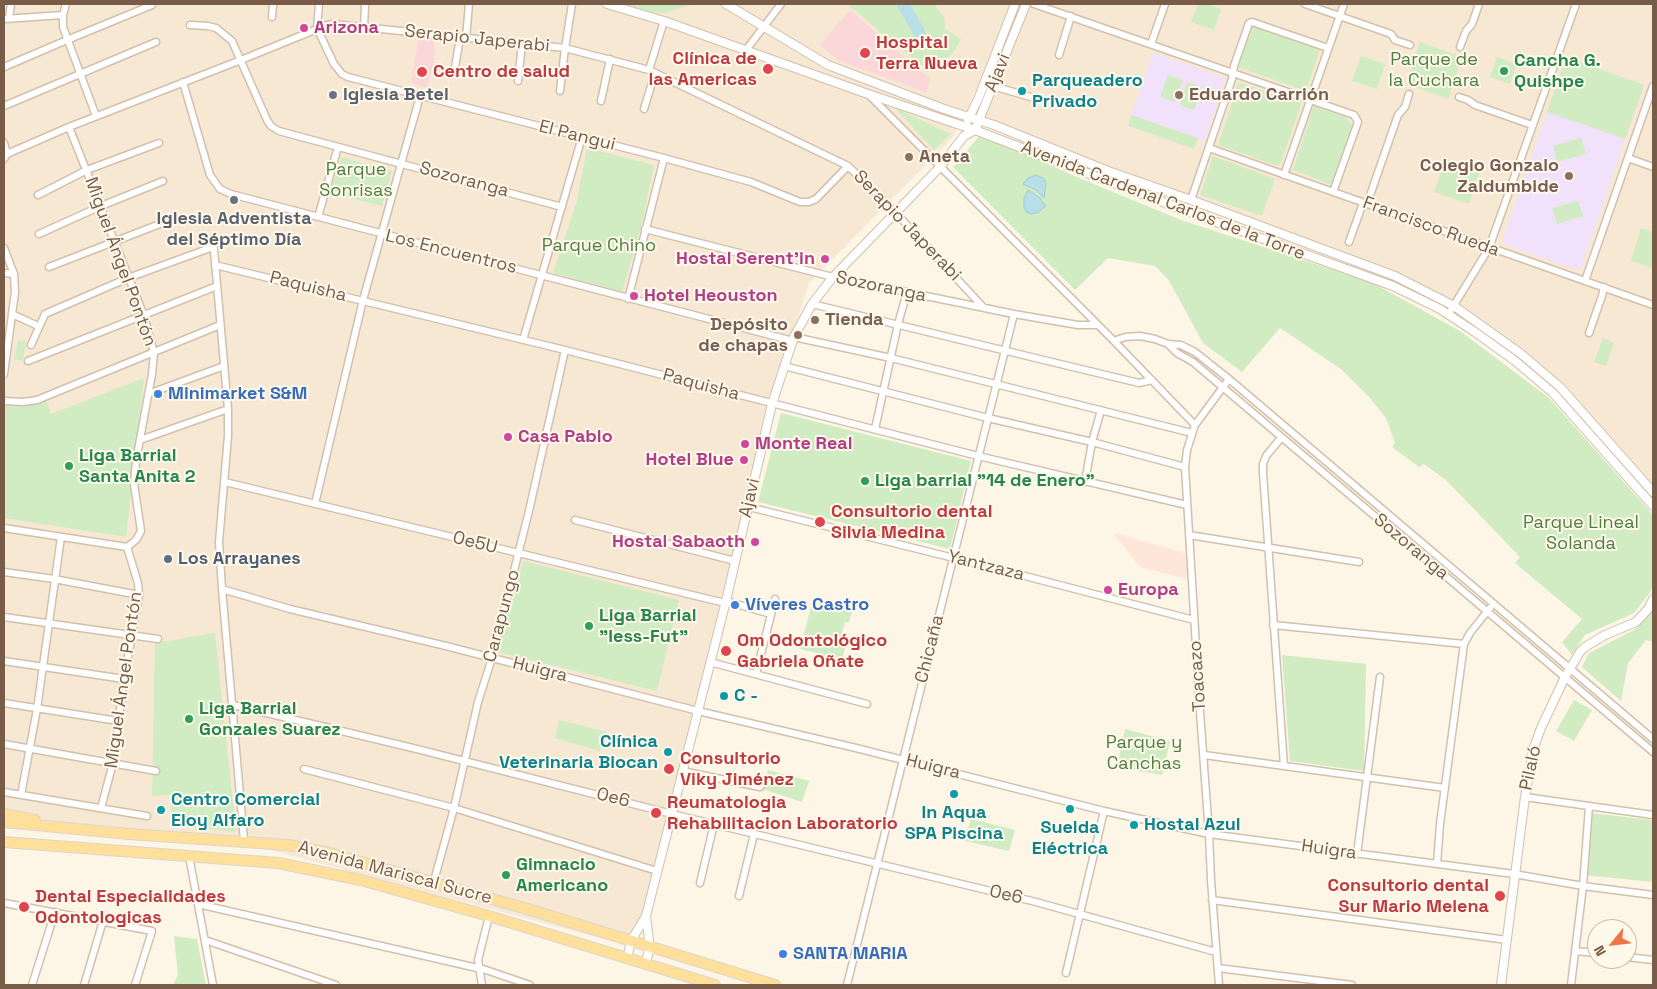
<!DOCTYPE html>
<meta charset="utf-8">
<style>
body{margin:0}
#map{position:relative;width:1657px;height:989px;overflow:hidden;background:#fdf5e5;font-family:"Space Grotesk",sans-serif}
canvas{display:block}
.frame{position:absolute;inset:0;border:5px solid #785c48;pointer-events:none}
.north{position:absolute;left:1587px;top:919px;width:50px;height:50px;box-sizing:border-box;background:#fff9ec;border:1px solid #c9baaa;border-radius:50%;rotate:241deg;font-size:14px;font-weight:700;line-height:20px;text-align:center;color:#785c48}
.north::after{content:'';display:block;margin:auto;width:18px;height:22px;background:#ee7443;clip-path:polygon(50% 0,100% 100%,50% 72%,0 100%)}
</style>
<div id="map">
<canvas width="1657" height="989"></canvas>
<div class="frame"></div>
<div class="north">N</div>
</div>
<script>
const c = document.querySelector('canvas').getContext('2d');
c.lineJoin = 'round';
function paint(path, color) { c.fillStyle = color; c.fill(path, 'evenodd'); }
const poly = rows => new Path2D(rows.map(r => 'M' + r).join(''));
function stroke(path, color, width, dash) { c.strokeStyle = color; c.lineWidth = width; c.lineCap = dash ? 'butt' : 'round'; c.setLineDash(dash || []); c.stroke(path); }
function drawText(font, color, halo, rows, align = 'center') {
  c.font = font + ' "Space Grotesk",sans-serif'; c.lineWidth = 4; c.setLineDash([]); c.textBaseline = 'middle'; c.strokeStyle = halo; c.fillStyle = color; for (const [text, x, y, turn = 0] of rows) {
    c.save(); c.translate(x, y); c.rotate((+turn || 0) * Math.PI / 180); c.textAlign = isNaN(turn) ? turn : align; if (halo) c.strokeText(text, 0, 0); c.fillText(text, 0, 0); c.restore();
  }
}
const residential = poly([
 [4,4,1010,4,990,60,954,136,809,283,772,398,634,947,248,844,4,817],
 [1026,4,1653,4,1653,491,1560,387,1454,306,1395,276,980,120]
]);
const commercial = poly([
 [1113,533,1188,554,1187,579,1140,567]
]);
const education = poly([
 [1153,53,1225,78,1205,141,1131,115],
 [1566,57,1644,85,1581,268,1577,270,1502,243]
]);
const medical = poly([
 [850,10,930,79,926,92,839,61,820,45],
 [419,35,435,37,434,60,427,88,411,83]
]);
const green = poly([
 [626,4,694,4,664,13,653,12],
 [848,4,934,4,944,17,945,29,961,39,955,50,941,64,930,70,918,62,893,43],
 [1198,4,1206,4,1221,9,1214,30,1191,22],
 [1254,26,1320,49,1306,91,1238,67,1251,27],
 [1420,42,1462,57,1448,99,1406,84],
 [1361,56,1385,64,1377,89,1352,81],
 [1497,57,1517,64,1510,84,1490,77],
 [1566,57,1644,85,1625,139,1547,112],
 [1168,75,1183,80,1175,102,1160,97],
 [1187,82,1202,87,1194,110,1180,105],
 [1241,83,1300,103,1301,105,1280,165,1278,166,1218,145,1238,84],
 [1315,106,1347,118,1352,126,1332,185,1293,170,1313,108],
 [895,108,942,130,951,134,934,150],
 [1131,115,1198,138,1194,149,1128,126],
 [981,134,1079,178,1181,220,1371,282,1460,331,1549,398,1653,515,1653,582,1651,591,1634,613,1585,635,1572,655,1562,642,1582,619,1515,563,1520,557,1446,480,1424,464,1419,467,1392,447,1395,443,1386,418,1370,398,1341,369,1280,328,1242,372,1203,343,1168,279,1155,266,1108,258,1075,290,953,167],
 [1581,138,1586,154,1557,162,1553,146],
 [587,148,654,165,643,219,622,292,553,273,577,201],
 [1213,156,1275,179,1262,216,1200,195],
 [341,157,392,171,382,206,330,193],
 [1446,159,1480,171,1469,204,1434,192],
 [1578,201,1583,216,1557,224,1552,208],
 [1641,228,1653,232,1653,268,1631,261],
 [1603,338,1614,343,1606,366,1594,362],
 [18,340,26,341,23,361,14,359],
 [144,378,126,537,4,518,5,401,47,401,51,414],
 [781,413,971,461,950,549,758,502],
 [523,561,679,600,657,691,498,652],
 [843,604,854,606,849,622,845,622,840,640,847,642,842,659,800,649,811,607,840,613],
 [1653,611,1653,642,1646,640,1628,663,1621,701,1582,667,1589,653,1634,630],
 [215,633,236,832,170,825,172,795,152,796,155,643],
 [1282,655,1366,664,1364,771,1290,761],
 [1574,700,1592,710,1574,741,1556,731],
 [559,720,606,732,600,751,555,738],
 [1125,729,1170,741,1162,775,1117,767],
 [768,770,809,781,802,802,762,789],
 [1590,813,1653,820,1653,882,1584,875],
 [971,819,1015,830,1009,851,965,841],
 [174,936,197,939,206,985,173,985,178,975]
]);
const water = poly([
 [1036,175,1043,178,1046,183,1044,198,1036,190,1023,184,1028,178,1036,175],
 [1028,190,1039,197,1046,206,1037,213,1031,214,1026,212,1024,207,1024,198,1028,190]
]);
const river = poly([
 [903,4,919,32]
]);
const minor = poly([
 [66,4,63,15,63,27,96,116],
 [319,4,317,28,334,64,342,74,348,77,664,158,751,182,800,202,809,202,816,199,848,166],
 [1034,4,1354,115,1358,122,1333,192],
 [1305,4,1391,34,1395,40,1410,45],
 [272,17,273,4],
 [9,18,11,4],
 [4,19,63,15],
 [190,25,208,26,216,28,232,41,267,120,271,126,279,131,562,207],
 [364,28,365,4],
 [466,38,469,4],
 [1151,44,1165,4],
 [1460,47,1466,31,1472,24,1479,4],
 [746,50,781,4],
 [1059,55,1071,16],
 [4,67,67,40,152,5],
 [649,70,664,21],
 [454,73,460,38],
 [518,81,522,44],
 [183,82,210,175,220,189,231,194,793,341],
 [993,86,1034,98],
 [560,91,565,48,572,4],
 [869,95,1114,341,1195,425],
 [1459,97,1468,100,1475,105,1532,125],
 [601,101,610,59],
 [4,106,156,42],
 [644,109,655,73],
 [69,127,144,316,154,353,152,374,136,461,134,484,141,531,136,540,127,547],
 [4,143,7,154],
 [1209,148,1653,305],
 [1628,158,1653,167],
 [4,159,7,154,69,127,241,60,327,25,333,24,565,48,649,70,848,166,895,212,984,308],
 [1284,175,1344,4],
 [38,195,87,170,159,143],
 [1191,200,1232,79,1234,66,1249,23,1252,22,1328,48],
 [1367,204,1398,115,1405,107,1409,94],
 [318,217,338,147],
 [645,229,833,277,1014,314,1078,325,1098,325],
 [39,234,101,206,163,181],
 [213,239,228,409,228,436,219,542,222,589,244,841],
 [1349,242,1363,203],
 [4,248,14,274,15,292,4,374],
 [215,265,565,350,978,456,1187,505],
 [49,267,165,222],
 [4,273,14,274],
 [1585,281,1653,86],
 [628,299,664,158],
 [812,304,1139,383,1152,380],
 [12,314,38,326],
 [1448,315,1489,248,1576,4],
 [1589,333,1602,296,1604,287],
 [794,337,891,358,1192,433],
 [523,340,582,137],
 [1114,341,1125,337,1140,336,1155,339,1168,344,1181,345,1195,352,1229,379,1653,739],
 [1168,344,1177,353,1193,362,1653,752],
 [31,345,45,314,128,278,213,247],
 [28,361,217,286],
 [784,366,988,418,1092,442,1185,467],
 [148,394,224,366],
 [4,401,23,402,37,400,220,325],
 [875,429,898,324,907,292],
 [1281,438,1266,456,1263,464,1263,473,1284,766],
 [140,440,228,409],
 [225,482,725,603],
 [1085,482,1092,442,1101,410],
 [315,504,363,300,420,96],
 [749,507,998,569,1194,620],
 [575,520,735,561],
 [4,528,127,547],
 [1189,535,1359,562],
 [4,572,54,579,139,595],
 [222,589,290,609,446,646,698,711,856,748,1104,811,1209,834,1514,874,1583,886,1653,895],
 [726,601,771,614],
 [4,617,158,639],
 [1273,625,1464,644],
 [4,661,124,679],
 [710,662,867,704],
 [756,674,775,599],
 [4,703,118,721],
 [233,705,421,750,672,814,1036,902,1216,952],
 [4,744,156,771],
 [1204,755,1445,788],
 [304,769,454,808,657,871],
 [682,771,760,787],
 [4,792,147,816],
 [21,795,37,709,61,537],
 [1525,797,1653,815],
 [101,808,113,763,124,679,139,595,138,583,127,547],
 [1357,854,1380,677],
 [189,856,213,985],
 [1437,864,1440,824,1464,644,1470,633,1490,608],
 [434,881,454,808,478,702,492,658,529,511,565,350],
 [700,883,714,824],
 [739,896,754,834],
 [1212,900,1507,940],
 [4,903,152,931,135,985],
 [198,904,486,970,530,985],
 [205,940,336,985],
 [1575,951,1597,953],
 [1627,957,1653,960],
 [1218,968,1352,985],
 [1066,973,1104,811],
 [32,985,55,912],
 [84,985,103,921],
 [482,985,478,960,489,916],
 [847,985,1014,314],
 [1219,985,1211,880,1209,834,1200,712,1185,467,1187,450,1195,425,1229,379],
 [1571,985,1583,886,1589,806]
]);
const tertiary = poly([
 [607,4,664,21,868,94,975,130,1186,211,1393,286,1440,309,1475,332,1514,360,1553,393,1653,506],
 [726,4,828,65,944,109,994,125,1108,171,1191,200,1395,276,1454,306,1520,353,1560,387,1653,492],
 [968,120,979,97,1015,4],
 [627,959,631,941,646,916,726,601,772,404,794,337,812,304,833,277,940,167,964,136,975,130,1026,4],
 [645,964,650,948,646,916],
 [1501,985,1525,797,1533,750,1541,728,1565,677,1580,652,1585,647,1605,635,1636,622,1648,609,1653,599]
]);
const primary = poly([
 [4,814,35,820],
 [4,822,129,834,288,845,329,853,531,910,775,985],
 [4,842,278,863,361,880,489,916,715,985]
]);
const markers = [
 [304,28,5,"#d1479c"],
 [865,53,6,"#e0444e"],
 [768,69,6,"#e0444e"],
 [1504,71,5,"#2e9e5b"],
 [422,72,6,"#e0444e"],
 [1022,91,5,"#0f9aa8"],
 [333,95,5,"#6b7280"],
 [1179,95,5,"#8d6e63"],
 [909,157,5,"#8d6e63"],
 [1569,176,5,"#8d6e63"],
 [234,200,5,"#6b7280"],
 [825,259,5,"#d1479c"],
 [634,296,5,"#d1479c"],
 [815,320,5,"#8d6e63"],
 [798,335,5,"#8d6e63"],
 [158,394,5,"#3f7fe0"],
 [508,437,5,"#d1479c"],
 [745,444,5,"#d1479c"],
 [744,460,5,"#d1479c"],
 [69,466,5,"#2e9e5b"],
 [865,481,5,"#2e9e5b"],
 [820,522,6,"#e0444e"],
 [755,542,5,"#d1479c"],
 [168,559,5,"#5c6f8a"],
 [1108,590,5,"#d1479c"],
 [735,605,5,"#3f7fe0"],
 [589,626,5,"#2e9e5b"],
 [726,651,6,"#e0444e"],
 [724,696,5,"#0f9aa8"],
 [189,719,5,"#2e9e5b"],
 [668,752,5,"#0f9aa8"],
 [669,769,6,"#e0444e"],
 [954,794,5,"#0f9aa8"],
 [1070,809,5,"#0f9aa8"],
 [161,810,5,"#0f9aa8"],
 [656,813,6,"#e0444e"],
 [1134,825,5,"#0f9aa8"],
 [506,875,5,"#2e9e5b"],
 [1500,896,6,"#e0444e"],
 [24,907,6,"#e0444e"],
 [783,954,5,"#3f7fe0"]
];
const hotelNames = [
 ["Arizona",314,28],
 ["Hostal Serent'in",815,259,"right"],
 ["Hotel Heouston",644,296],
 ["Casa Pablo",518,437],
 ["Monte Real",755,444],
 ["Hotel Blue",734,460,"right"],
 ["Hostal Sabaoth",745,542,"right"],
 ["Europa",1118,590]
];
const streetNames = [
 ["Serapio Japerabi",477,39,6],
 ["Ajavi",998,73,-68],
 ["El Pangui",577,136,14],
 ["Sozoranga",464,180,15],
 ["Avenida Cardenal Carlos de la Torre",1163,201,21],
 ["Serapio Japerabi",907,226,46],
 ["Francisco Rueda",1431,227,20],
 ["Los Encuentros",451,252,14],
 ["Miguel Ángel Pontón",120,262,70],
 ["Paquisha",308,287,14],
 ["Sozoranga",881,287,12],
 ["Paquisha",701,385,15],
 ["Ajavi",750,498,-77],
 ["Oe5U",475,543,14],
 ["Sozoranga",1411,547,40],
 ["Yantzaza",986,566,14],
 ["Carapungo",502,616,-75],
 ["Chicaña",930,649,-76],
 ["Huigra",540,670,14],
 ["Toacazo",1198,676,-94],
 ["Miguel Ángel Pontón",124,680,-82],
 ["Huigra",933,767,14],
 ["Pilaló",1531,768,-78],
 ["Oe6",613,798,14],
 ["Huigra",1329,850,8],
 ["Avenida Mariscal Sucre",395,873,15],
 ["Oe6",1006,895,13]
];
const healthNames = [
 ["Hospital",876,43],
 ["Terra Nueva",876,64],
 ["Clínica de",757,59,"right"],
 ["las Americas",757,80,"right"],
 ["Centro de salud",433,72],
 ["Consultorio dental",831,512],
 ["Silvia Medina",831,533],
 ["Om Odontológico",737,641],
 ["Gabriela Oñate",737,662],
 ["Consultorio",680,759],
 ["Viky Jiménez",680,780],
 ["Reumatologia",667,803],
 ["Rehabilitacion Laboratorio",667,824],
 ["Consultorio dental",1489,886,"right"],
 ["Sur Mario Melena",1489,907,"right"],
 ["Dental Especialidades",35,897],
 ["Odontologicas",35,918]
];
const parkNames = [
 ["Parque de",1434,60],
 ["la Cuchara",1434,81],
 ["Parque",356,170],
 ["Sonrisas",356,191],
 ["Parque Chino",599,246],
 ["Parque Lineal",1581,523],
 ["Solanda",1581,544],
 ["Parque y",1144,743],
 ["Canchas",1144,764]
];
const leisureNames = [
 ["Cancha G.",1514,61],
 ["Quishpe",1514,82],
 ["Liga Barrial",79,456],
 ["Santa Anita 2",79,477],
 ["Liga barrial \"14 de Enero\"",875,481],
 ["Liga Barrial",599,616],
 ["\"Iess-Fut\"",599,637],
 ["Liga Barrial",199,709],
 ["Gonzales Suarez",199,730],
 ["Gimnacio",516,865],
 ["Americano",516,886]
];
const cultureNames = [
 ["Parqueadero",1032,81],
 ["Privado",1032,102],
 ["C -",734,696],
 ["Clínica",658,742,"right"],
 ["Veterinaria Biocan",658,763,"right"],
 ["Centro Comercial",171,800],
 ["Eloy Alfaro",171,821],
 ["In Aqua",954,813,"center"],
 ["SPA Piscina",954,834,"center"],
 ["Hostal Azul",1144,825],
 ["Suelda",1070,828,"center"],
 ["Eléctrica",1070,849,"center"]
];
const worshipNames = [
 ["Iglesia Betel",343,95],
 ["Iglesia Adventista",234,219,"center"],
 ["del Séptimo Día",234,240,"center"]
];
const educationNames = [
 ["Eduardo Carrión",1189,95],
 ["Aneta",919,157],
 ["Colegio Gonzalo",1559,166,"right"],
 ["Zaldumbide",1559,187,"right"],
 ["Tienda",825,320],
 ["Depósito",788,325,"right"],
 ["de chapas",788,346,"right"]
];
const shopNames = [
 ["Minimarket S&M",168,394],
 ["Víveres Castro",745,605],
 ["SANTA MARIA",793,954]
];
const serviceNames = [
 ["Los Arrayanes",178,559]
];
paint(residential, '#f6e8d3');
paint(commercial, '#fee6d8');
paint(education, '#f2e1fa');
paint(medical, '#fcd7d9');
paint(green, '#d1ecc2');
paint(water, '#b8dee8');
stroke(water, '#9dcddb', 1);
stroke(river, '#b8dee8', 12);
stroke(minor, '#d2c0ad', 9);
stroke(tertiary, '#d2c0ad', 10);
stroke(primary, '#dcd5cf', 12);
stroke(minor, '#fff', 6);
stroke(tertiary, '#fff', 8);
stroke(primary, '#ffe09a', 10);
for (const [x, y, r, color] of markers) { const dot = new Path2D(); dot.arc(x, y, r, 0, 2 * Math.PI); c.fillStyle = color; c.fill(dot); stroke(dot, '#fff9ec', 2); }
drawText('bold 18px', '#b23c85', '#fff9ec', hotelNames, 'left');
drawText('18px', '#785c48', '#fff9ec', streetNames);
drawText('bold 18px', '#be3a42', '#fff9ec', healthNames, 'left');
drawText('18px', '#4e7f40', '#fff9ec', parkNames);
drawText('bold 18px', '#27864d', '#fff9ec', leisureNames, 'left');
drawText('bold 18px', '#0d838f', '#fff9ec', cultureNames, 'left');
drawText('bold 18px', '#5b616d', '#fff9ec', worshipNames, 'left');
drawText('bold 18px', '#785e54', '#fff9ec', educationNames, 'left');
drawText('bold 18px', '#366cbe', '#fff9ec', shopNames, 'left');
drawText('bold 18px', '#4e5e75', '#fff9ec', serviceNames, 'left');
</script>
